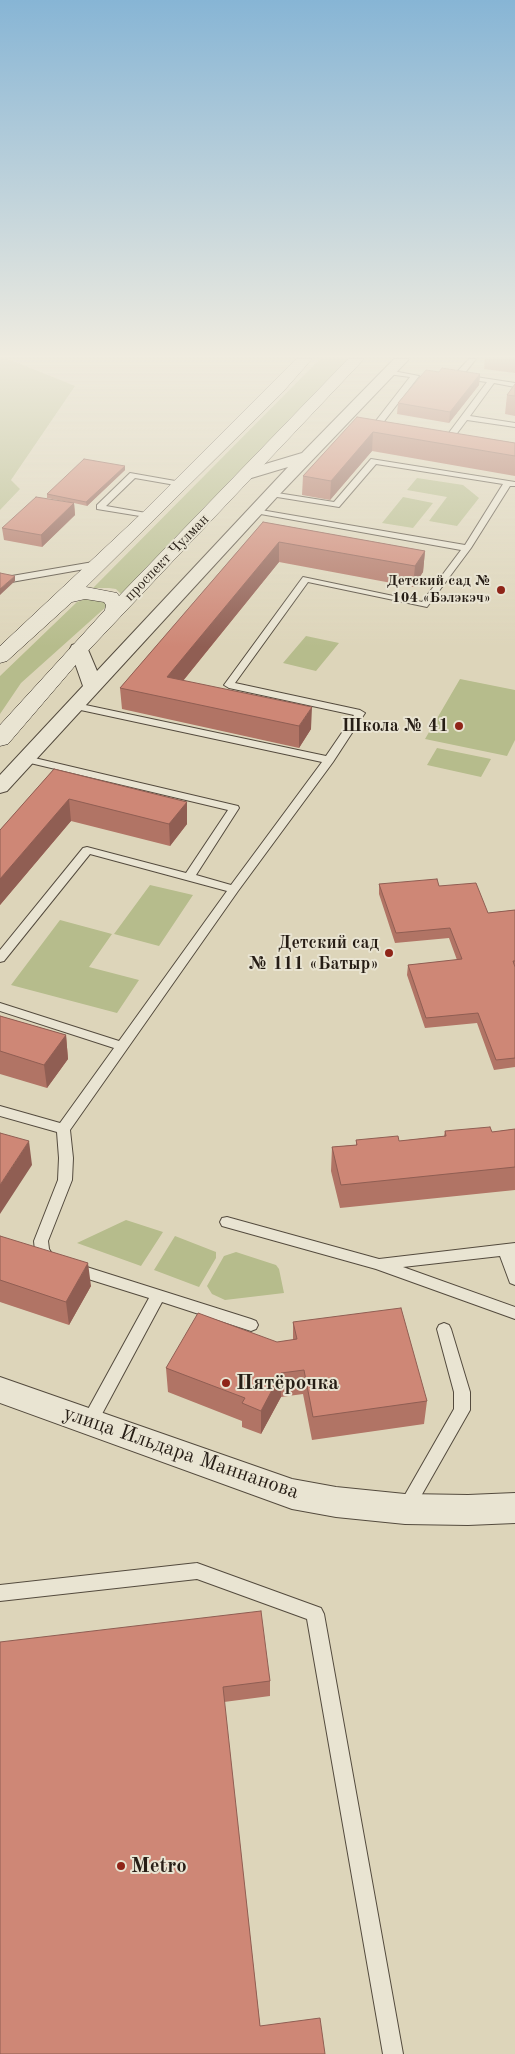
<!DOCTYPE html>
<meta charset="utf-8">
<style>
body{margin:0}
canvas{display:block;background:#ddd5ba}
</style>
<canvas width="515" height="2054"></canvas>
<script>
const c = document.querySelector('canvas').getContext('2d');
c.lineJoin = 'round';
function paint(path, color) { c.fillStyle = color; c.fill(path, 'evenodd'); }
const poly = rows => new Path2D(rows.map(r => 'M' + r).join(''));
function stroke(path, color, width, dash) { c.strokeStyle = color; c.lineWidth = width; c.lineCap = dash ? 'butt' : 'round'; c.setLineDash(dash || []); c.stroke(path); }
function drawText(font, color, halo, rows, align = 'center') {
  c.font = font + ' "Old Standard TT",serif'; c.lineWidth = 4; c.setLineDash([]); c.textBaseline = 'middle'; c.strokeStyle = halo; c.fillStyle = color; for (const [text, x, y, turn = 0] of rows) {
    c.save(); c.translate(x, y); c.rotate((+turn || 0) * Math.PI / 180); c.textAlign = isNaN(turn) ? turn : align; if (halo) c.strokeText(text, 0, 0); c.fillText(text, 0, 0); c.restore();
  }
}
const green = poly([
 [0,359,8,359,75,386,11,480,20,489,0,510],
 [320,359,349,359,121,594,116,589,109,588,93,588],
 [417,478,463,485,479,498,457,526,429,521,447,497,407,490],
 [403,497,433,503,413,528,382,523],
 [88,598,103,600,107,603,107,606,21,683,0,714,0,676,77,602],
 [306,636,339,643,316,671,283,663],
 [460,679,515,690,515,740,507,756,425,739],
 [437,748,491,759,481,777,427,765],
 [150,885,193,895,159,946,114,934],
 [60,920,112,934,89,967,139,980,117,1013,11,985],
 [126,1220,163,1232,141,1266,77,1243],
 [175,1236,216,1252,216,1258,199,1287,154,1270],
 [236,1252,276,1265,279,1269,284,1293,225,1300,212,1294,207,1286,224,1256]
]);
const lane = poly([
 [469,359,476,359,463,375,515,383,515,387,494,383,470,416,515,423,515,427,467,420,455,436,448,434,487,382,455,378,455,374,469,359],
 [388,370,419,376,382,424,379,424,375,422,410,377,388,374,388,370],
 [371,459,515,482,515,486,510,486,471,548,427,607,308,582,235,683,360,710,365,713,333,762,238,891,70,1130,73,1158,72,1180,48,1241,49,1249,57,1261,55,1265,50,1267,45,1265,35,1251,34,1241,58,1180,59,1158,57,1132,0,1116,0,1106,60,1123,114,1048,0,1011,0,1003,119,1041,227,891,90,854,4,961,0,962,0,950,83,848,87,847,186,873,228,810,26,762,21,759,26,756,238,806,239,808,196,875,231,885,322,762,76,709,71,706,76,703,326,756,354,715,229,688,224,685,303,577,422,602,461,550,255,513,251,511,255,509,465,545,503,484,376,464,339,507,271,496,267,494,271,492,334,502,371,459],
 [130,473,181,482,185,484,181,486,135,478,106,506,152,514,152,518,97,509,97,505,130,473],
 [99,561,103,564,102,566,0,584,0,578,99,561],
 [227,1217,379,1259,515,1243,515,1285,510,1283,500,1256,403,1267,515,1307,515,1319,376,1269,222,1226,220,1222,222,1218,227,1217],
 [74,1263,251,1319,256,1321,258,1325,256,1329,251,1331,162,1302,95,1427,89,1429,83,1427,81,1422,149,1298,69,1273,67,1269,69,1265,74,1263],
 [444,1323,449,1325,451,1329,470,1392,470,1410,412,1512,406,1514,400,1512,398,1507,454,1409,454,1392,437,1329,439,1325,444,1323],
 [197,1563,321,1608,324,1614,403,2054,383,2054,307,1619,197,1579,0,1601,0,1585,197,1563]
]);
const street = poly([
 [394,359,409,359,277,497,7,791,0,793,0,775,83,686,70,649,72,645,79,643,86,645,97,671,288,467,248,479,242,477,240,474,242,471,302,453,394,359],
 [0,1377,292,1479,336,1487,405,1494,468,1495,515,1493,515,1523,468,1525,405,1524,336,1517,292,1509,0,1403,0,1377]
]);
const secondary = poly([
 [296,359,312,359,282,393,86,587,117,593,119,596,348,359,364,359,86,653,8,744,0,746,0,725,105,610,106,605,104,602,85,599,72,602,7,661,0,663,0,646,143,512,296,359]
]);
const wall = poly([
 [485,359,515,359,515,373,484,369],
 [439,372,480,374,479,385,449,423,397,414,398,403],
 [515,384,515,416,505,414,507,395],
 [357,417,515,443,515,476,372,451,330,500,302,495,303,476],
 [125,466,125,470,87,506,74,503,75,515,42,547,4,540,2,528,68,502,47,498,47,494],
 [263,522,425,551,423,572,413,587,279,562,183,681,311,729,299,748,122,709,120,688],
 [54,769,187,802,187,824,170,846,71,821,0,905,0,830],
 [379,884,439,886,488,913,515,910,515,1067,494,1070,477,1023,425,1028,407,975,408,965,457,960,449,938,395,943,379,894],
 [0,1016,66,1035,68,1059,47,1088,0,1074],
 [515,1129,515,1190,340,1208,331,1171,332,1147,356,1145,356,1140,399,1141,444,1136,445,1131,492,1132],
 [0,1236,91,1286,69,1325,0,1302],
 [293,1322,427,1401,424,1424,312,1440,303,1394,281,1397,261,1434,242,1427,242,1421,168,1392,166,1368,277,1342,293,1340],
 [0,1642,270,1681,270,1696,224,1702,260,2026,325,2054,0,2054]
]);
const shadedWall = poly([
 [480,374,479,385,449,423,450,412],
 [373,432,372,451,330,500,331,481],
 [125,466,125,470,87,506,86,502],
 [74,503,75,515,42,547,41,535],
 [279,542,279,562,169,698,167,677],
 [425,551,423,572,413,587,415,566],
 [15,576,15,581,0,595,0,589],
 [312,707,311,729,299,748,299,726],
 [69,799,71,821,0,905,0,879],
 [187,802,187,824,170,846,169,824],
 [66,1035,68,1059,47,1088,44,1065],
 [29,1141,32,1165,0,1214,0,1185],
 [88,1263,91,1286,69,1325,66,1302],
 [281,1373,281,1397,261,1434,261,1411]
]);
const building = poly([
 [442,368,480,374,450,412,398,403,426,370,439,372,442,368],
 [515,384,515,396,507,395,515,384],
 [357,417,515,443,515,456,373,432,331,481,303,476,357,417],
 [84,459,125,466,86,502,47,494,84,459],
 [36,497,74,503,41,535,2,528,36,497],
 [263,522,425,551,415,566,279,542,167,677,312,707,299,726,120,688,263,522],
 [0,573,15,576,0,589,0,573],
 [54,769,187,802,169,824,69,799,0,879,0,830,54,769],
 [437,879,439,886,476,883,488,913,515,910,515,961,513,961,515,967,515,1058,496,1060,478,1013,426,1018,408,965,462,959,450,928,396,933,379,884,437,879],
 [0,1016,66,1035,44,1065,0,1051,0,1016],
 [490,1127,492,1132,515,1129,515,1167,341,1185,332,1147,357,1145,356,1140,398,1136,399,1141,446,1136,445,1131,490,1127],
 [0,1133,29,1141,0,1185,0,1133],
 [0,1236,88,1263,66,1302,0,1280,0,1236],
 [401,1308,427,1401,313,1417,304,1370,281,1373,261,1411,242,1403,245,1398,166,1368,198,1313,277,1342,297,1339,293,1322,401,1308],
 [261,1611,270,1681,223,1687,260,2026,320,2018,325,2054,0,2054,0,1642,261,1611]
]);
const markers = [
 [501,590,5,"#8f2418"],
 [459,726,5,"#8f2418"],
 [389,953,5,"#8f2418"],
 [226,1383,5,"#8f2418"],
 [121,1866,5,"#8f2418"]
];
const farStreetnames = [
 ["проспект Чулман",167,558,-46]
];
const farPoinames = [
 ["Детский сад №",491,581],
 ["104 «Бэлэкэч»",491,598]
];
const poiNames = [
 ["Школа № 41",449,726],
 ["Детский сад",379,943],
 ["№ 111 «Батыр»",379,964]
];
const nearPoinames = [
 ["Пятёрочка",236,1383],
 ["Metro",131,1866]
];
const nearStreetnames = [
 ["улица Ильдара Маннанова",181,1453,19]
];
paint(green, '#b6bc8c');
stroke(lane, '#544b3e', 2);
stroke(street, '#544b3e', 2);
stroke(secondary, '#261d15', 1);
paint(lane, '#e9e4d2');
paint(street, '#e9e4d2');
paint(secondary, '#e9e4d2');
paint(wall, '#b17465');
paint(shadedWall, '#905e53');
paint(building, '#ce8776');
stroke(building, '#905e53', 1);
const sky = c.createLinearGradient(0, 0, 0, 647);
sky.addColorStop(0, '#87b5d5');
sky.addColorStop(0.55, '#f0ece0');
sky.addColorStop(1, '#f0ece000');
c.fillStyle = sky;
c.fillRect(0, 0, 515, 647);
for (const [x, y, r, color] of markers) { const dot = new Path2D(); dot.arc(x, y, r, 0, 2 * Math.PI); c.fillStyle = color; c.fill(dot); stroke(dot, '#e9e4d2', 2); }
drawText('15px', '#261d15', '#e9e4d2', farStreetnames);
drawText('bold 15px', '#261d15', '#e9e4d2', farPoinames, 'right');
drawText('bold 18px', '#261d15', '#e9e4d2', poiNames, 'right');
drawText('bold 21px', '#261d15', '#e9e4d2', nearPoinames, 'left');
drawText('21px', '#261d15', '#e9e4d2', nearStreetnames);
</script>
